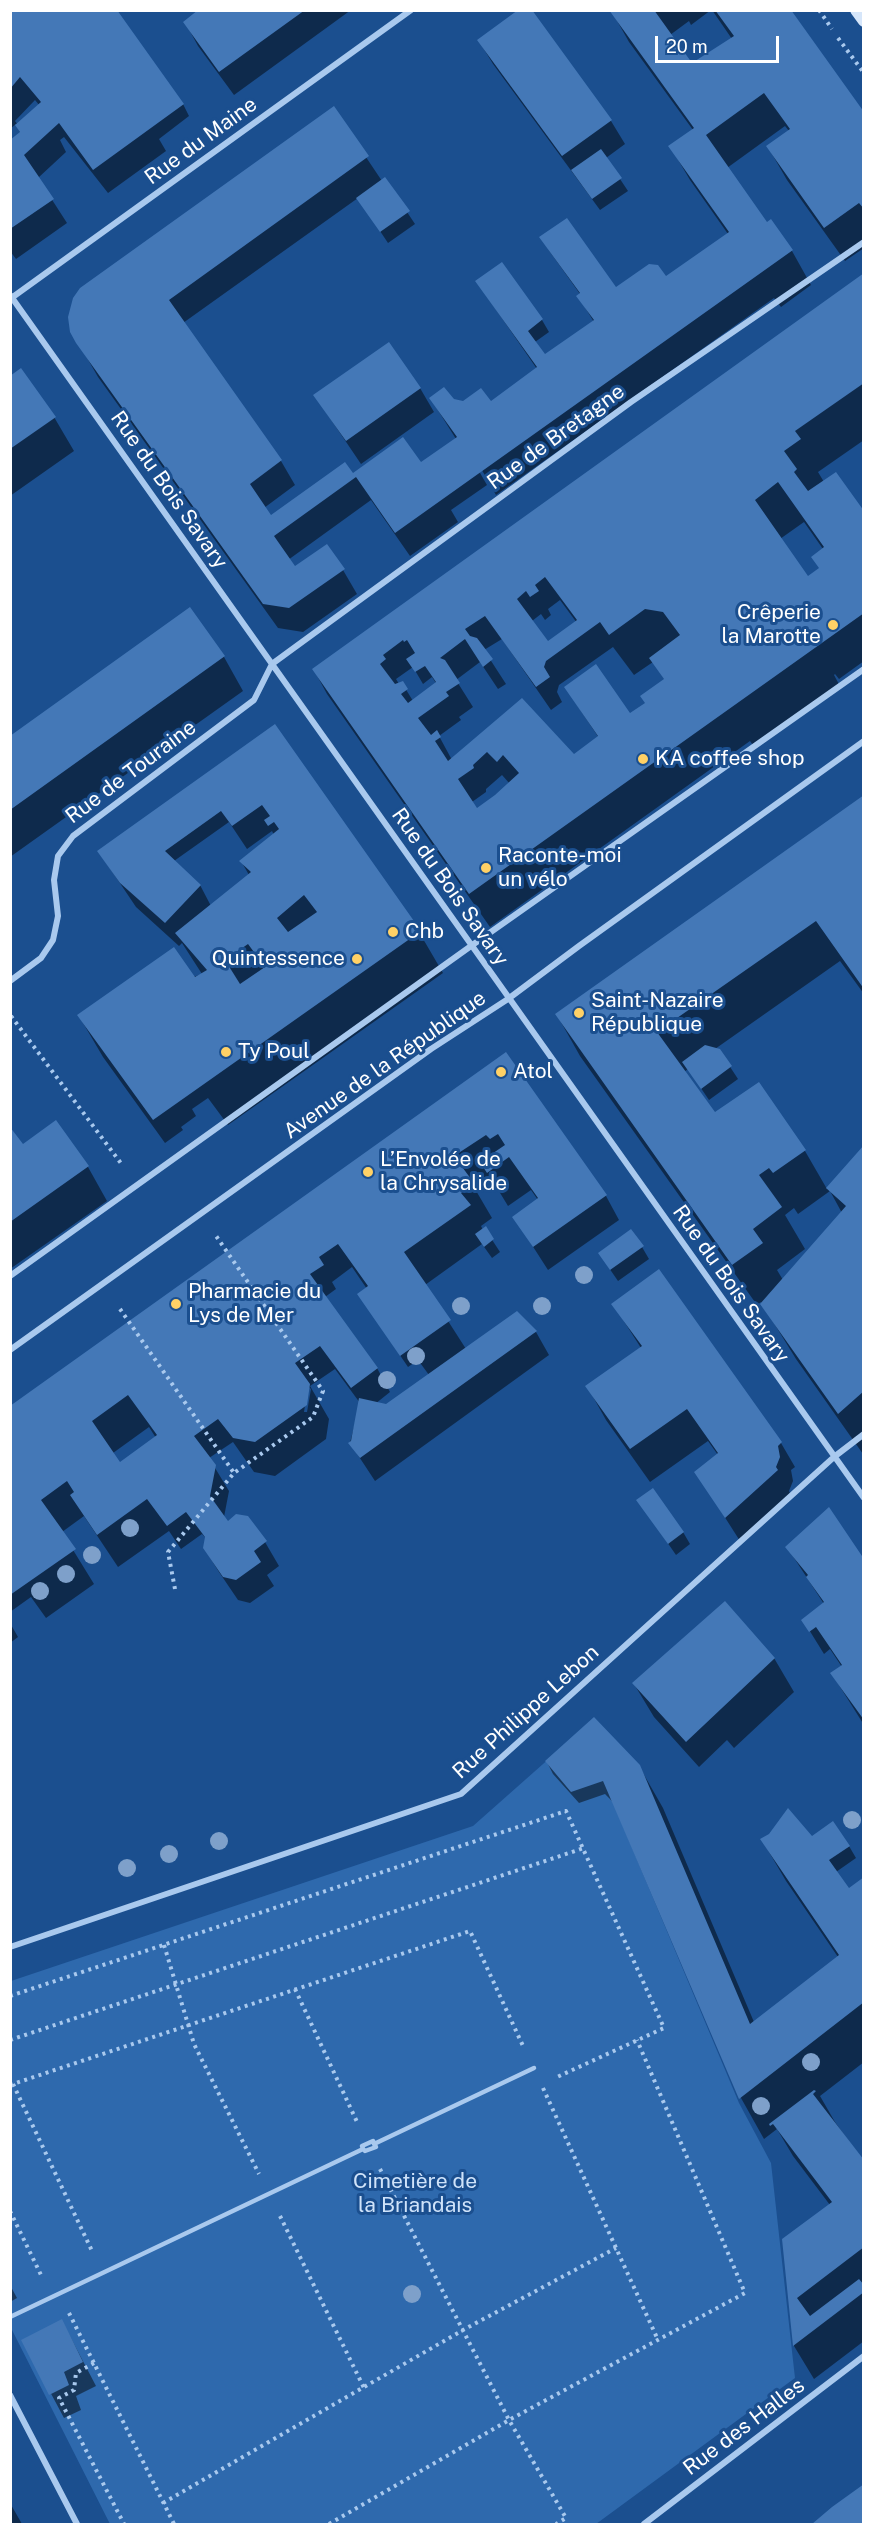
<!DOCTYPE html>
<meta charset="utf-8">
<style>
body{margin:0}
#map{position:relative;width:874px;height:2535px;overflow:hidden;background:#1b4f8f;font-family:"Public Sans",sans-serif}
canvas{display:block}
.frame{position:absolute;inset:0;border:12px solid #fff;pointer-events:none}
.scale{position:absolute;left:655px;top:36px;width:124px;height:27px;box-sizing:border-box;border:3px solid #fff;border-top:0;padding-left:8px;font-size:18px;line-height:21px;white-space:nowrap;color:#fff;-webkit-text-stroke:4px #1b4f8f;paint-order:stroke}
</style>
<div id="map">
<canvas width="874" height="2535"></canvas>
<div class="frame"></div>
<div class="scale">20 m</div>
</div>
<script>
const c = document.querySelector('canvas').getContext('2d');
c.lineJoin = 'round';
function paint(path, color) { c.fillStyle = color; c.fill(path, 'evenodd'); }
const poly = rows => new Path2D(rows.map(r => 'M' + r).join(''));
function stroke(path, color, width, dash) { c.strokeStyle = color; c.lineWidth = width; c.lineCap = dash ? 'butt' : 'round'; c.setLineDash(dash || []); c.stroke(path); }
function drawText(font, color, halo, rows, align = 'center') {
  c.font = font + ' "Public Sans",sans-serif'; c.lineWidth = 6; c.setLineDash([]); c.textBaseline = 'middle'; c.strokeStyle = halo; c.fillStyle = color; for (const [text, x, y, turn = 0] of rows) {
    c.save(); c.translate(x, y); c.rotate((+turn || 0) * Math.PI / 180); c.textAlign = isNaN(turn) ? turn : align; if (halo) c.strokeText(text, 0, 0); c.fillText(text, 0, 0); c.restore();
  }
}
const green = poly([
 [569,1741,604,1781,739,2103,771,2163,795,2378,596,2524,110,2524,11,2328,11,1981,473,1826]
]);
const shadow = poly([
 [10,10,183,104,189,116,159,139,166,151,108,193,64,137,60,140,66,152,38,178,67,223,16,259,10,251,10,142,21,134,16,124,10,129],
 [35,100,40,106,18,125,15,121],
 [201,10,351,10,234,95,198,46,185,22],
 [611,10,711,10,691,25,689,21,670,35,692,65,732,39,712,10,789,10,864,114,864,248,845,261,787,180,768,147,789,131,785,126,727,168,767,224,771,221,792,251,811,285,781,307,774,298,496,495,479,465,476,466,487,485,451,510,458,522,410,556,371,500,288,560,294,568,343,570,357,594,303,632,278,628,98,377,78,342,333,108,382,181,385,179,415,224,388,243,358,198,183,323,281,461,295,485,264,508,270,517,352,475,426,471,456,439,431,399,490,403,537,369,477,282,542,320,549,332,535,342,545,356,594,322,578,296,580,294,548,249,616,289,665,278,728,234,690,180,670,146,693,130,629,42],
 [479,41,611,121,625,144,606,158,628,191,600,210,493,64],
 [864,275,864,440,818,472,824,482,864,513,864,661,839,679,835,674,834,675,841,688,755,748,750,741,490,927,327,694,314,670],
 [804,522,823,549,820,569,808,578,780,539],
 [560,600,577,623,547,643,532,621,541,614,545,620,551,615,548,609],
 [502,639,551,710,562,702,557,692,559,685,613,647,634,675,653,662,665,680,646,704,630,715,573,699,599,738,573,756,483,733,452,760,439,736,461,720,459,717,473,707,456,680,480,662,498,689,506,684,484,650],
 [413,667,423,684,432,677,436,683,413,701,402,683,399,684,396,679],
 [502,775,510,784,477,810,472,802,486,792,486,789],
 [10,377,54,417,74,451,10,496],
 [420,388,434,412,361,464,315,396],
 [190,609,224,657,243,691,10,857,10,738],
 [274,726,419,932,443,973,228,1125,208,1098,192,1109,196,1116,181,1127,183,1130,165,1143,103,1057,79,1016,202,974,182,943,179,946,136,907,99,852],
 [229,822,247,849,272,831,274,835,241,861,249,875,211,906,200,885,174,861],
 [864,797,864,994,840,961,715,1049,719,1050,738,1079,709,1100,688,1069,684,1072,714,1114,758,1084,805,1151,827,1189,864,1147,863,1454,796,1359,761,1302,757,1305,580,1056,557,1015],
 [830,1191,842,1213,783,1280,777,1270,805,1249,785,1215,794,1208,798,1214],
 [506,1054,606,1196,619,1220,548,1270,514,1217,538,1200,531,1190,508,1206,491,1178,475,1189,492,1218,481,1226,483,1230,485,1229,500,1252,492,1258,482,1244,425,1285,466,1349,536,1332,549,1355,375,1481,350,1443,360,1403,335,1369,310,1386,329,1419,326,1439,275,1476,254,1472,233,1442,209,1458,229,1491,224,1517,227,1522,265,1542,279,1566,267,1575,274,1586,250,1603,238,1600,219,1572,204,1548,207,1539,202,1534,181,1549,169,1531,118,1567,84,1516,62,1532,94,1584,46,1618,31,1597,10,1612,10,1408],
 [352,1267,367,1289,359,1295,408,1367,418,1360,429,1375,386,1406,375,1404,390,1392,377,1368,325,1297,336,1289,332,1282],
 [308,1386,311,1389,307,1412,304,1412],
 [149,1427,156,1438,120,1464,113,1453],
 [56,1122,88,1167,107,1201,10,1269,10,1130,22,1146],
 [642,1247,649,1259,618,1281,607,1265],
 [659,1271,781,1443,795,1467,791,1470,793,1481,789,1491,791,1495,740,1541,696,1472,718,1455,708,1441,650,1482,606,1420,587,1386,641,1348,613,1304],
 [638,1500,683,1532,690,1544,676,1555],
 [787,1547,864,1560,864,1725,832,1674,842,1667,830,1649,824,1654,803,1620,824,1604],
 [10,1623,18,1637,10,1643],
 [774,1658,794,1692,734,1748,727,1740,699,1767,654,1717,634,1684],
 [547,1762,639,1766,663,1808,754,2022,838,1957,786,1881,762,1840,812,1838,849,1846,856,1858,836,1872,854,1898,864,1879,864,2062,820,2096,835,2122,864,2163,864,2341,814,2379,794,2346,783,2239,830,2205,793,2156,777,2129,764,2139,741,2098,615,1804,605,1794,579,1803,553,1774],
 [10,2285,17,2298,10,2302],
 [62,2321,96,2386,76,2396,81,2410,64,2418,23,2341],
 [864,2486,864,2524,814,2524],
 [10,2503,22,2524,10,2524]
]);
const building = poly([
 [10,10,117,10,184,104,93,170,59,123,24,155,54,199,10,229,10,140,20,132,15,125,41,102,20,77,10,89],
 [198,10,305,10,219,72,183,22],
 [518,10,532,10,612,120,562,156,477,40],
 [609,10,654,10,692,63,734,36,715,10,791,10,864,112,864,209,859,203,824,228,766,146,790,129,764,93,706,135,767,222,771,219,793,250,395,533,356,477,274,536,295,566,327,544,345,569,289,608,263,604,76,343,70,332,68,317,73,298,80,288,334,106,369,156,169,300,282,460,250,484,271,515,345,462,353,473,403,437,421,462,457,437,429,398,444,387,454,399,463,401,481,388,491,401,537,367,475,281,502,262,543,319,528,331,545,354,594,320,576,296,580,293,539,237,567,218,616,287,649,264,658,265,666,276,729,232,668,146,694,128],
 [601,149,622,178,592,199,571,170],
 [385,177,410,211,380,232,356,198],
 [864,273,864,383,795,431,801,439,784,451,797,469,794,472,808,491,836,472,864,511,864,613,469,894,312,669],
 [778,482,824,547,811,557,819,568,808,576,755,500],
 [545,577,577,620,548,641,517,599,526,591,530,597,539,591,535,585],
 [645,609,663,612,680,635,649,658,664,679,640,696,645,703,630,713,596,664,564,687,598,736,574,754,522,698,448,761,435,741,441,737,437,730,431,735,418,718,449,696,446,692,460,683,445,660,440,658,465,639,483,667,493,659,477,638,470,636,465,629,485,616,536,687,550,677,544,667,546,661,600,622,609,635],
 [403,640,404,642,407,640,415,653,406,659,415,672,425,666,436,682,408,703,401,694,408,689,403,681,395,684,380,664,386,659,383,655],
 [487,752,497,762,503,755,519,773,495,795,477,808,458,779,474,768,473,765],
 [389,342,421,388,346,441,313,395],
 [21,368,56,417,10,449,10,376],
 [190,607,225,656,10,810,10,736],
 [275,724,421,931,153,1120,77,1015,174,947,195,977,207,970,175,933,251,872,239,861,279,829,274,822,268,826,264,820,270,816,262,805,232,826,221,811,165,851,201,885,165,923,120,883,97,851],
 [304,895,317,912,288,932,277,918],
 [248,944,265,967,240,984,225,960],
 [864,795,864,989,816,921,657,1032,715,1112,759,1082,806,1150,773,1173,769,1168,759,1175,782,1207,753,1229,763,1243,732,1265,555,1014],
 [705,1045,720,1049,732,1066,701,1089,682,1062],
 [506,1052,607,1195,533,1247,512,1217,538,1198,509,1157,487,1173,480,1162,505,1145,498,1134,490,1139,486,1135,454,1156,474,1183,461,1193,471,1205,404,1252,451,1320,400,1356,357,1294,368,1286,338,1244,319,1257,324,1265,310,1274,378,1368,351,1388,320,1346,295,1363,310,1384,307,1405,255,1442,233,1438,218,1419,194,1436,216,1465,210,1496,228,1521,236,1514,248,1516,267,1541,254,1551,261,1562,236,1580,223,1577,203,1548,205,1537,186,1512,167,1526,147,1499,97,1535,70,1495,74,1492,67,1481,41,1500,76,1549,10,1595,10,1406],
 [128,1395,157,1435,120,1462,92,1421],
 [56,1120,89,1166,10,1222,10,1127,23,1144],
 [864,1145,864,1391,838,1414,760,1304,846,1206,826,1188],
 [486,1226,494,1239,484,1247,475,1234],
 [631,1229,644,1246,610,1270,598,1253],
 [659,1269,782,1442,778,1446,780,1457,776,1467,778,1470,725,1518,694,1472,718,1453,687,1409,630,1449,585,1386,642,1346,611,1304],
 [517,1311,537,1331,360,1458,348,1443,351,1441,359,1398,386,1404],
 [653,1488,684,1532,668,1544,636,1500],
 [829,1507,864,1559,864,1720,830,1673,842,1665,816,1627,809,1632,801,1620,824,1602,806,1577,808,1575,785,1547],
 [725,1601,775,1658,686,1742,632,1683],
 [594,1717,640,1765,750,2024,839,1955,760,1839,769,1834,788,1808,812,1836,833,1821,850,1846,829,1860,849,1888,864,1877,864,2002,739,2099,603,1781,571,1792,545,1761],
 [814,2090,816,2091,813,2094,864,2160,864,2247,797,2298,810,2316,859,2279,864,2285,864,2292,793,2346,782,2239,832,2202,773,2124,770,2126,769,2124],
 [62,2319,83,2362,64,2372,69,2385,49,2395,21,2340],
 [864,2484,864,2524,812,2524,832,2507]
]);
const path = poly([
 [819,10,832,29],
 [838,38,864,73],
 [11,1016,123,1166],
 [120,1309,234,1473],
 [175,1589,168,1552,234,1473,313,1417,323,1391,214,1233],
 [164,1945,194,2044,259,2174],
 [295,1989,358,2124],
 [10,1996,566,1811,664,2028,555,2078],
 [10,2040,584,1848],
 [13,2084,92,2251],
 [10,2085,470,1931,523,2046],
 [543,2088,658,2340],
 [380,2169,509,2420,566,2518,556,2524],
 [10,2211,41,2275],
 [280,2216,364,2388],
 [69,2313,174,2524],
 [94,2363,76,2373,74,2390,59,2398,124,2524],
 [163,2503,463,2330,616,2248],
 [329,2524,509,2420,745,2293,637,2040]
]);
const lane = poly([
 [374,2144,534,2068],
 [10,2317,363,2149,365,2151,376,2147,373,2141,362,2146,363,2149]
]);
const street = poly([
 [10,295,864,1498],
 [10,299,411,10],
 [10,981,41,958,53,940,58,916,54,880,58,856,73,836,254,700,272,664,287,653,631,402,864,242],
 [10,1276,471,946,864,669],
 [10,1350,431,1049,508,999,579,946,864,741],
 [10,1947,461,1794,834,1457,864,1434],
 [10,2395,77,2524],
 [644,2524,864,2356]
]);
const secondary = poly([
 [856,10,864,21]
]);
const trees = [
 [584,1275],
 [461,1306],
 [542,1306],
 [416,1356],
 [387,1380],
 [130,1528],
 [92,1555],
 [66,1574],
 [40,1591],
 [852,1820],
 [219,1841],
 [169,1854],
 [127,1868],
 [811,2062],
 [761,2106],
 [412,2294]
];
const markers = [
 [833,625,6,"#ffd166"],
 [643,759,6,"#ffd166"],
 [486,868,6,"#ffd166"],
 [393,932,6,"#ffd166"],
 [357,959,6,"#ffd166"],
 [579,1013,6,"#ffd166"],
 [226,1052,6,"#ffd166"],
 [501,1072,6,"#ffd166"],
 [368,1172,6,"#ffd166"],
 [176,1304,6,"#ffd166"]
];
const streetNames = [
 ["Rue du Maine",201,141,-36],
 ["Rue de Bretagne",556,437,-36],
 ["Rue du Bois Savary",169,490,55],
 ["Rue de Touraine",131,772,-37],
 ["Rue du Bois Savary",450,887,55],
 ["Avenue de la République",385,1065,-35],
 ["Rue du Bois Savary",731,1284,55],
 ["Rue Philippe Lebon",526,1712,-42],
 ["Rue des Halles",744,2427,-37]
];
const poiNames = [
 ["Crêperie",821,613,"right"],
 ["la Marotte",821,637,"right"],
 ["KA coffee shop",655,759],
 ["Raconte-moi",498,856],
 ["un vélo",498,880],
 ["Chb",405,932],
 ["Quintessence",345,959,"right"],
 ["Saint-Nazaire",591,1001],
 ["République",591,1025],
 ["Ty Poul",238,1052],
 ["Atol",513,1072],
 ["L’Envolée de",380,1160],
 ["la Chrysalide",380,1184],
 ["Pharmacie du",188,1292],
 ["Lys de Mer",188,1316]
];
const parkNames = [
 ["Cimetière de",415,2182],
 ["la Briandais",415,2206]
];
paint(green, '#2e69ad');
paint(shadow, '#0007');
paint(building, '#4478b7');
stroke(path, '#a9c9ee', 4, [3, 4.5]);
stroke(lane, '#a9c9ee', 4.5);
stroke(street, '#a9c9ee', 6);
stroke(secondary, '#d6e6fa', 12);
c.fillStyle = '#7ea0ca';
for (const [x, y] of trees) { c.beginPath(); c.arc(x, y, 9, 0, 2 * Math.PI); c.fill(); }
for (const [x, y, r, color] of markers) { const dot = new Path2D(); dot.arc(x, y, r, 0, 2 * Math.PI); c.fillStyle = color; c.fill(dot); stroke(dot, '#1b4f8f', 2); }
drawText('21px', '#fff', '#1b4f8f', streetNames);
drawText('21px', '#fff', '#1b4f8f', poiNames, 'left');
drawText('21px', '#cfe3fa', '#1b4f8f', parkNames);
</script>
